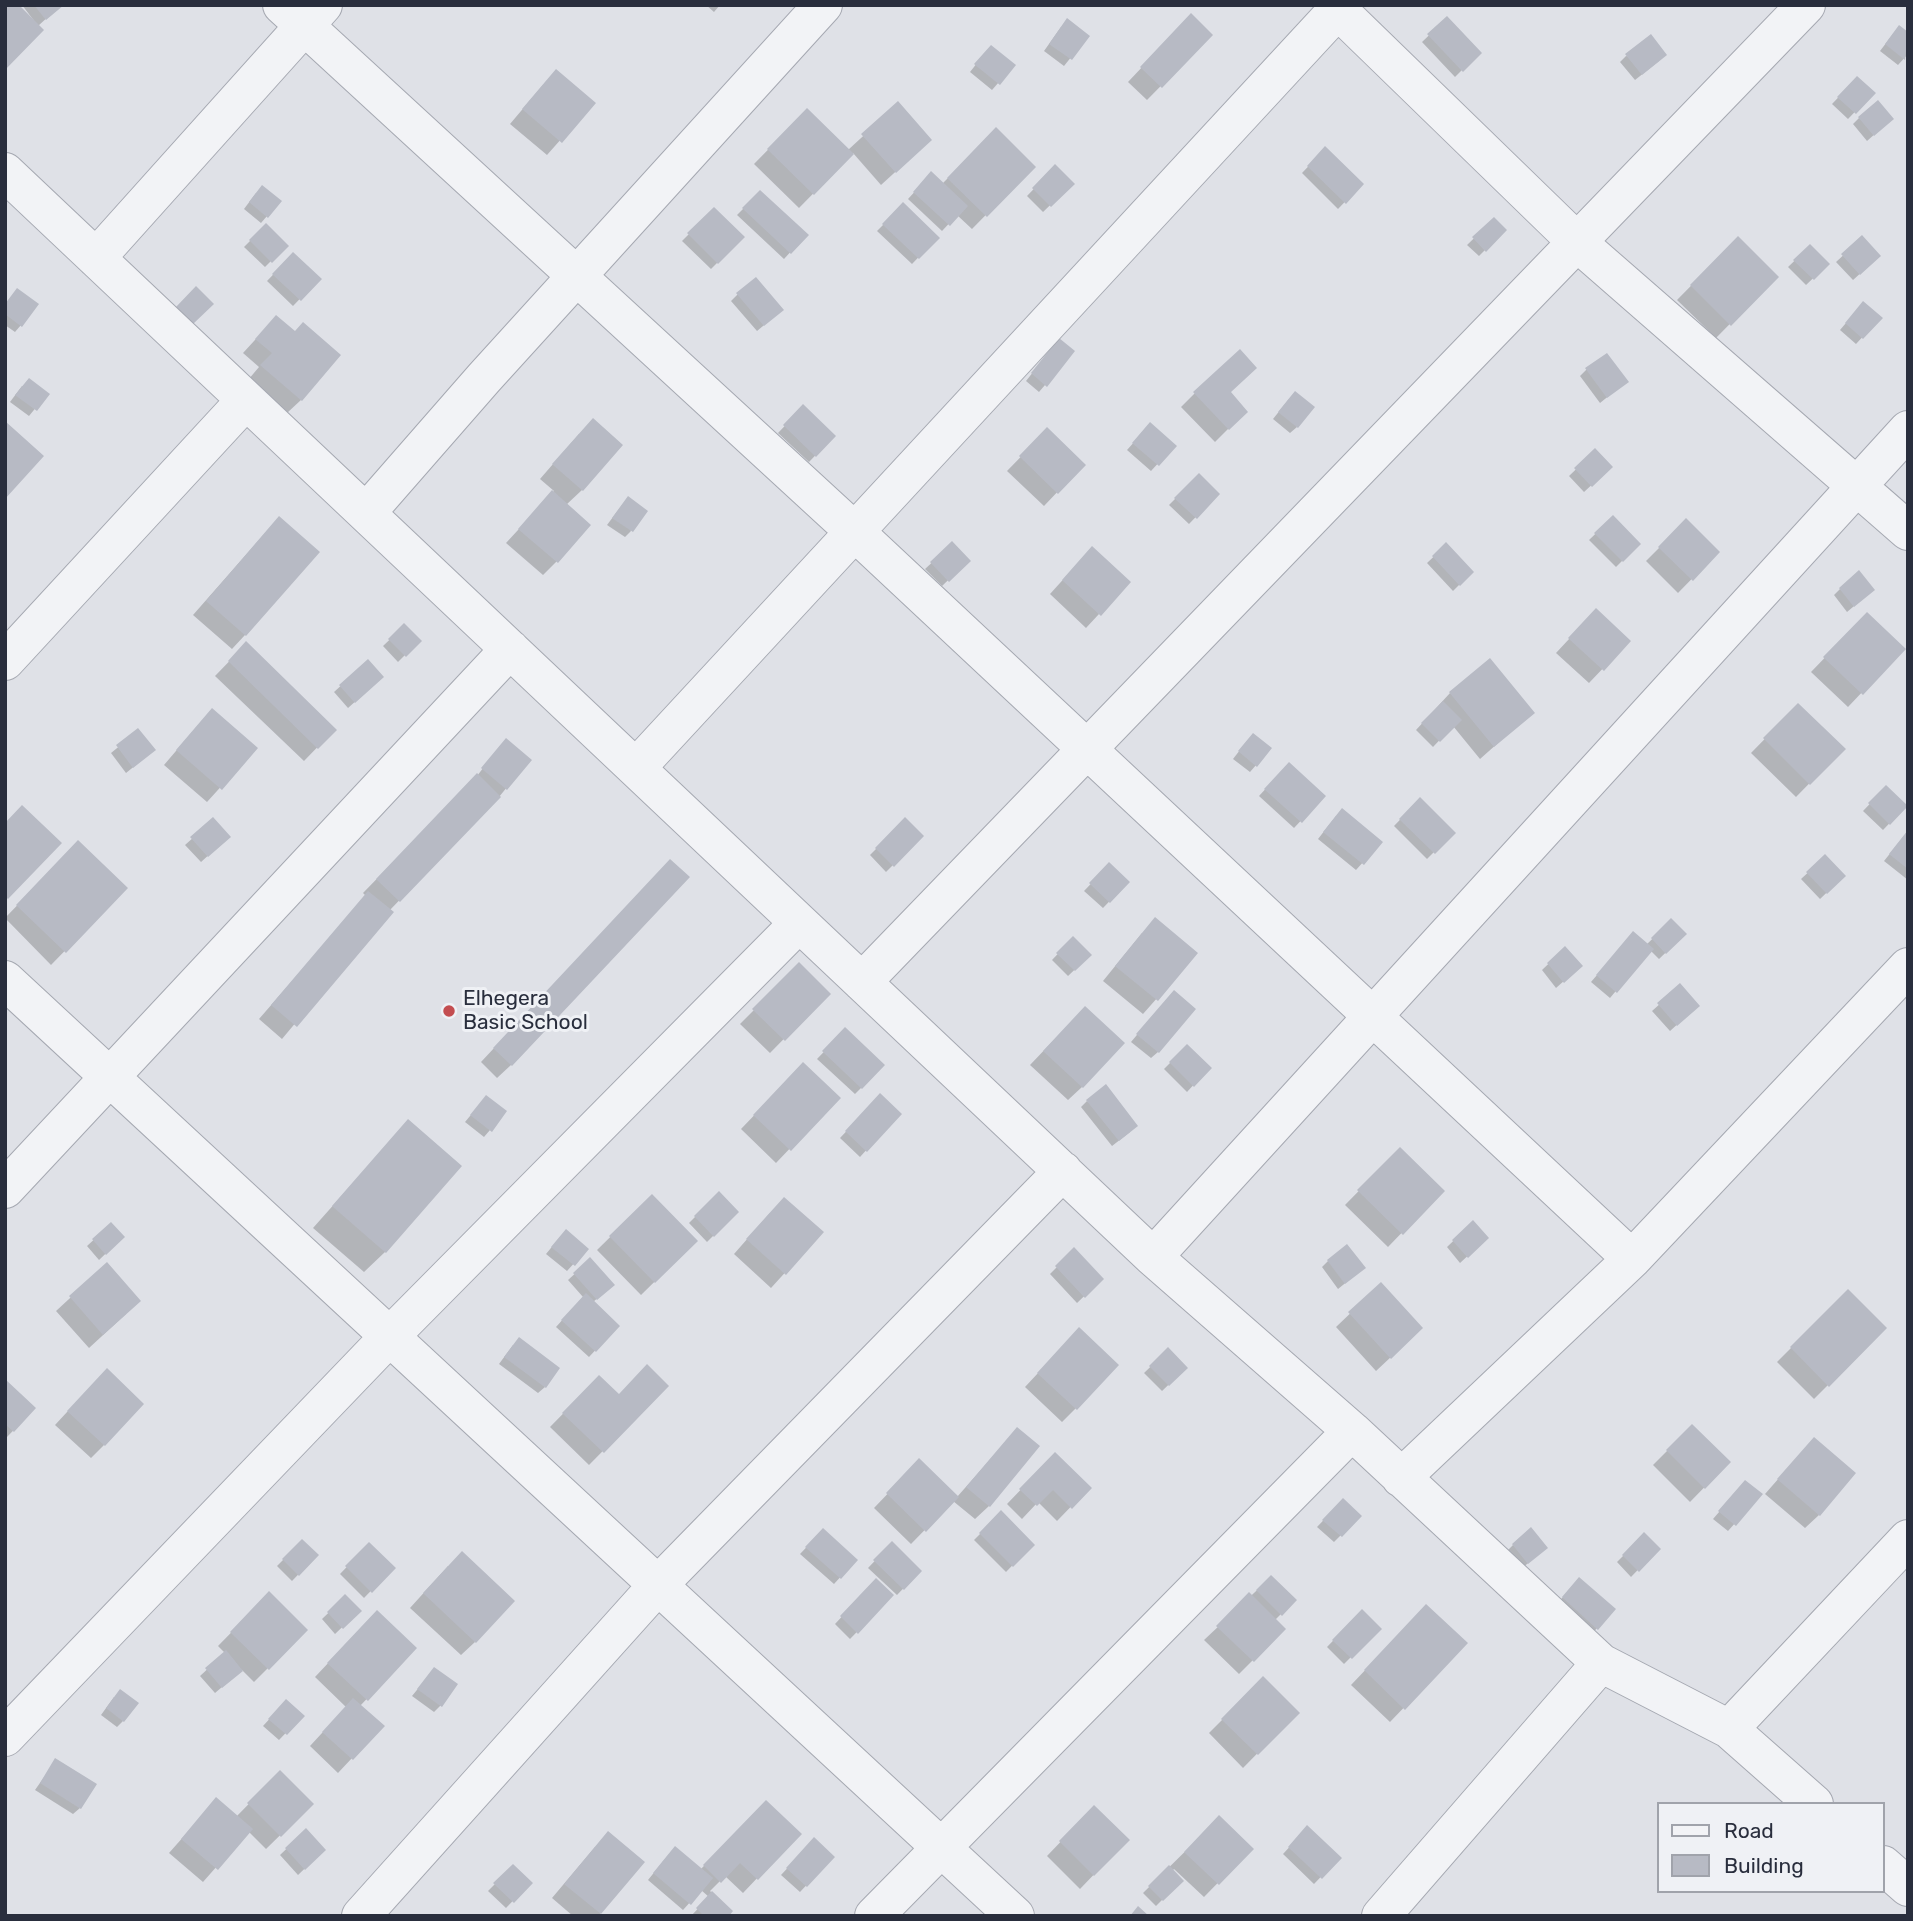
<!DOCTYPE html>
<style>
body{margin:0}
#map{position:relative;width:1913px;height:1921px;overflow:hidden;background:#dfe1e7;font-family:Rubik,sans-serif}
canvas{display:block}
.frame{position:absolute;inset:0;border:7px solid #292e3d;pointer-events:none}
.legend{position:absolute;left:1657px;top:1802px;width:228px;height:91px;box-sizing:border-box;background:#eff1f5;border:2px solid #a0a3ab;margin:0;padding:9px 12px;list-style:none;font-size:21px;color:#292e3d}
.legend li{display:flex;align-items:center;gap:14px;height:35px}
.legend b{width:35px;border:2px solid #a0a3ab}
</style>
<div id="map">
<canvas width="1913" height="1921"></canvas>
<div class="frame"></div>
<ul class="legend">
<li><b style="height:9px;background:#f2f3f6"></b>Road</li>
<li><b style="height:19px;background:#b7bac4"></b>Building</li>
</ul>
</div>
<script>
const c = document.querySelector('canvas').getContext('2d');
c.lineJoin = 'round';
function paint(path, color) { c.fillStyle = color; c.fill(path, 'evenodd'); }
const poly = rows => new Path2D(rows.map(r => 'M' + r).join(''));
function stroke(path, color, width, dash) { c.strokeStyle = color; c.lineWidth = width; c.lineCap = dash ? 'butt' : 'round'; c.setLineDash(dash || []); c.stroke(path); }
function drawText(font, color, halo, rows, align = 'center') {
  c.font = font + ' Rubik,sans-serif'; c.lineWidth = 6; c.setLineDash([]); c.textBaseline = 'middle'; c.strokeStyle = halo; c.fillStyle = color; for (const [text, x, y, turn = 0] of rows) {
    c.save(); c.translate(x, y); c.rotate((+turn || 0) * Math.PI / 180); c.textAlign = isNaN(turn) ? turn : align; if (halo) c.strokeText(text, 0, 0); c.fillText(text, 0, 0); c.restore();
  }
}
const shadow = poly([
 [22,5,61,5,38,26],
 [706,5,720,5,714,12],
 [1447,18,1479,53,1455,77,1422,42],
 [1061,27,1088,36,1064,66,1044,51],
 [1178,29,1211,35,1147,100,1128,82],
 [1893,34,1908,34,1908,54,1898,65,1880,51],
 [985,53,1013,66,992,90,970,72],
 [1626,56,1659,61,1635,80,1620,62],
 [1857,78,1873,93,1848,119,1832,104],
 [543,85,593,103,547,155,510,124],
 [898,104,916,153,881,185,853,153,799,208,754,164,807,110,848,150],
 [1859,118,1885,125,1867,141,1853,124],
 [996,130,1033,167,972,229,957,215,942,231,908,199,931,174,942,184],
 [1325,149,1362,184,1338,209,1302,173],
 [1055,167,1072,184,1043,212,1027,196],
 [760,192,806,235,784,259,737,215],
 [256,193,267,216,261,223,244,209],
 [903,205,937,238,912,264,877,231],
 [714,209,743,237,711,269,682,241],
 [1494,219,1505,230,1479,256,1467,245],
 [266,225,286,246,265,267,244,247],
 [1738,238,1776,277,1716,338,1677,300],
 [1862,238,1873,262,1853,280,1836,262],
 [1810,246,1828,264,1806,285,1788,267],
 [293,254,319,279,293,306,267,281],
 [738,294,775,316,757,331,731,301],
 [5,305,21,325,15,332,5,325],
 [1857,310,1880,318,1856,344,1840,330],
 [276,317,294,333,301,400,287,413,248,380,259,367,243,353],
 [1053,347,1045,385,1039,392,1026,381],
 [1587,369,1626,382,1600,403,1580,376],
 [22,386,47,394,29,416,10,402],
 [1195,393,1229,393,1246,411,1215,442,1181,407],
 [1289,399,1297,427,1290,433,1273,419],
 [803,407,834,436,809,462,778,433],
 [1047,430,1083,465,1044,506,1007,471],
 [1144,431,1174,446,1151,471,1127,450],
 [579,434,582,490,566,505,557,561,543,575,506,543,554,491,540,479],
 [1595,451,1611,467,1584,492,1569,476],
 [1199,475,1218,494,1189,524,1169,505],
 [622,505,631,531,625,537,607,525],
 [1613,517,1639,544,1616,567,1589,540],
 [1686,521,1718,552,1678,593,1646,561],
 [266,532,245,635,232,649,193,615],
 [952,544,968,561,942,586,925,569],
 [1446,545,1472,572,1453,591,1427,563],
 [1079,562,1099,614,1086,628,1050,594],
 [1840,589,1866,596,1847,612,1834,595],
 [1867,614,1903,649,1848,707,1811,672],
 [1583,624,1629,641,1589,683,1556,653],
 [404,626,419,641,398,662,383,646],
 [246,644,334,730,304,761,215,676],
 [368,661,376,683,348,708,334,692],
 [1450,693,1533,712,1480,759,1453,726,1433,747,1416,730],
 [1798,705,1843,749,1796,797,1751,753],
 [199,724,256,748,207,802,164,765],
 [138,731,147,756,126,773,111,753],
 [1247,741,1270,749,1250,772,1233,759],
 [500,746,529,760,499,797,389,911,282,1039,259,1019,366,896,363,893,477,776],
 [1282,771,1324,796,1294,828,1259,796],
 [1886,787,1906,806,1883,830,1863,811],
 [1420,799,1453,833,1427,859,1394,826],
 [1336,816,1381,842,1356,870,1318,839],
 [213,820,222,843,201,862,185,845],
 [905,820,922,836,886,872,870,855],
 [1908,831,1908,880,1884,861],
 [65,856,126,888,51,965,5,918],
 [1825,857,1844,876,1820,899,1801,879],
 [1109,865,1128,882,1103,908,1084,891],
 [656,875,511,1065,497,1078,481,1062],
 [1671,921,1685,934,1659,959,1650,950,1610,998,1591,982,1627,940,1646,945],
 [1142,933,1196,954,1143,1014,1103,981],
 [1073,938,1090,955,1068,976,1052,960],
 [1565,948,1574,972,1556,988,1542,970],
 [799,965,828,994,770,1053,740,1024],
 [1680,986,1691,1012,1670,1031,1652,1011],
 [1168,998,1158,1052,1151,1058,1131,1042],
 [1071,1022,1082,1087,1068,1100,1030,1065],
 [845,1030,883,1066,855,1094,817,1059],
 [1187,1046,1209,1068,1187,1092,1164,1069],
 [790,1078,838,1098,776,1163,741,1129],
 [880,1096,899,1114,860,1157,840,1138],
 [1087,1101,1130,1132,1112,1146,1081,1107],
 [480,1104,490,1130,484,1137,465,1122],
 [408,1121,385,1252,364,1272,313,1228],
 [1400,1149,1442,1191,1388,1247,1345,1205],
 [719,1193,737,1212,707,1242,689,1223],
 [652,1196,696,1241,641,1295,597,1250],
 [770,1213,821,1233,771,1288,734,1254],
 [1473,1222,1487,1238,1460,1263,1447,1247],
 [111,1224,123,1237,99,1260,87,1246],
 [560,1237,587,1249,567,1271,546,1254],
 [1074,1250,1102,1279,1077,1303,1050,1274],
 [590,1260,606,1291,593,1302,618,1326,589,1357,556,1327,583,1297,568,1280],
 [1328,1261,1364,1268,1338,1289,1322,1267],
 [107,1264,126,1314,89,1348,56,1311],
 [1381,1284,1407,1342,1376,1371,1336,1327],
 [1848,1291,1885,1328,1814,1399,1777,1362],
 [1066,1343,1076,1408,1062,1422,1025,1387],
 [513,1345,545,1387,538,1393,499,1364],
 [1168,1350,1186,1368,1162,1391,1144,1373],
 [599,1377,619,1396,667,1386,589,1465,550,1427],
 [5,1382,34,1409,7,1437,5,1436],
 [93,1384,104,1445,91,1458,55,1425],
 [1692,1426,1729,1462,1690,1502,1653,1465],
 [1017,1429,989,1506,975,1519,953,1501,911,1544,874,1508,920,1460,957,1497],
 [1801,1453,1819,1515,1805,1528,1765,1494],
 [1055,1454,1089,1488,1057,1521,1038,1502,1022,1519,1007,1504],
 [1739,1489,1760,1495,1728,1531,1713,1519],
 [1343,1500,1360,1516,1334,1542,1317,1527],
 [1001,1513,1032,1545,1006,1572,974,1540],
 [823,1530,856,1560,834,1584,800,1554],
 [1644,1535,1658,1549,1631,1577,1617,1562],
 [302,1541,317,1555,292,1581,277,1566],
 [892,1543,920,1571,897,1595,868,1568],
 [369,1544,393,1568,364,1598,340,1574],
 [1513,1545,1539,1554,1521,1569,1507,1551],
 [448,1566,475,1642,461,1655,410,1608],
 [1271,1577,1295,1600,1275,1620,1284,1629,1239,1674,1204,1640],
 [876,1580,892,1596,850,1639,835,1624],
 [1573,1585,1597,1628,1591,1635,1557,1604],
 [269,1594,306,1630,254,1682,242,1670,215,1693,200,1676,225,1653,218,1646],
 [345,1597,359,1611,335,1634,322,1619],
 [1362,1611,1379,1629,1344,1664,1327,1647],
 [1413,1620,1466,1643,1390,1722,1351,1685],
 [363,1626,415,1648,360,1706,382,1726,338,1773,310,1746,346,1707,315,1677],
 [434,1669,441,1705,434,1712,412,1696],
 [1263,1679,1297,1713,1243,1768,1209,1733],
 [114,1697,123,1721,117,1727,101,1715],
 [286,1701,302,1716,279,1740,263,1726],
 [56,1760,80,1808,73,1814,35,1790],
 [280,1772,312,1804,266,1849,248,1831,203,1882,169,1853,216,1800,236,1817],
 [766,1802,799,1834,743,1893,725,1876,710,1891,731,1911,726,1916,691,1916,709,1897,701,1890,683,1910,648,1880,669,1854,700,1870],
 [1094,1807,1127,1840,1080,1889,1047,1856],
 [1219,1818,1251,1849,1204,1897,1174,1869,1172,1871,1181,1881,1156,1906,1143,1893],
 [1307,1828,1339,1858,1314,1884,1283,1854],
 [305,1831,324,1850,298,1875,280,1855],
 [814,1840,833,1857,800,1892,781,1875],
 [595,1847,643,1862,598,1916,573,1916,552,1898],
 [513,1866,530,1883,506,1908,488,1891]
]);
const building = poly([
 [5,5,19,5,44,30,5,70],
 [34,5,64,5,46,20],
 [1191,13,1213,35,1162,88,1140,67],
 [1447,16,1482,53,1463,72,1427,34],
 [1067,18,1090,36,1072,60,1049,44],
 [1899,25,1908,32,1905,60,1885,44],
 [1651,34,1667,55,1642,75,1625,54],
 [991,45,1016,65,1000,85,974,64],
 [556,69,596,103,562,143,522,109],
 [1857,76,1876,93,1856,114,1837,97],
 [1878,100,1894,119,1874,136,1858,117],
 [898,101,932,140,896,173,861,134],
 [807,108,854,154,814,195,767,149],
 [996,127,1036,167,987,217,947,178],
 [1325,146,1364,184,1346,204,1307,166],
 [1055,164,1075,184,1051,207,1032,188],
 [931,171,968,206,950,226,913,192],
 [262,185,282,201,268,218,249,202],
 [760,190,809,235,791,254,742,208],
 [903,202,940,238,919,259,882,224],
 [714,207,745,237,718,264,687,233],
 [1494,217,1507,230,1486,252,1472,237],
 [266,223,289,246,272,263,249,240],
 [1862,235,1881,256,1860,275,1841,254],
 [1738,236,1779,277,1731,326,1690,285],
 [1810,244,1830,264,1814,280,1793,260],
 [293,252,322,279,301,301,272,274],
 [756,277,784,310,764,326,736,293],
 [196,286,214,304,193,324,176,307],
 [17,288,39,304,22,327,5,314,5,304],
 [1863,301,1883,318,1863,339,1845,323],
 [276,315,295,331,303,322,341,355,302,401,260,365,272,353,255,339],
 [1059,338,1075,351,1047,387,1031,373],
 [1240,349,1257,368,1231,392,1248,412,1229,430,1193,392],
 [1607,353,1629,382,1607,398,1585,368],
 [29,378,50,394,37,411,15,395],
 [1295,391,1315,407,1298,428,1278,412],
 [803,404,836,436,816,457,783,425],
 [593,418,623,445,583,491,552,464],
 [5,421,44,456,5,499],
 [1150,422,1177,446,1159,466,1132,443],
 [1047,427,1086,465,1058,494,1019,456],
 [1595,448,1613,467,1592,487,1574,468],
 [1199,473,1220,494,1197,519,1174,498],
 [552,490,591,525,558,563,518,529],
 [628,496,648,511,633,532,612,518],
 [1613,515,1641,544,1623,562,1594,533],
 [279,516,320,552,246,636,206,601],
 [1686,518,1720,552,1693,581,1658,547],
 [952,541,971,561,949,582,930,562],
 [1446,542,1474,572,1460,586,1432,556],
 [1092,546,1131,582,1101,616,1062,580],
 [1859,570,1875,590,1854,607,1839,588],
 [1596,608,1631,641,1604,671,1568,638],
 [1867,612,1906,649,1863,695,1823,657],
 [404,623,422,641,406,657,388,639],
 [246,641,337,730,318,749,228,661],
 [1490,658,1535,713,1494,747,1449,692],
 [368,659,384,677,355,703,339,685],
 [1443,701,1462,720,1440,742,1421,723],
 [1798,703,1846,749,1810,785,1763,738],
 [212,708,258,748,222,790,176,750],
 [138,728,156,750,133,768,116,745],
 [1253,733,1272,748,1257,767,1238,751],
 [506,738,532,760,507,790,481,768],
 [1289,762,1326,796,1302,823,1264,789],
 [477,773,501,797,400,902,376,879],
 [1886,785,1908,806,1890,825,1868,803],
 [1420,797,1456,833,1435,854,1399,819],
 [22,805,62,843,8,899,5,896,5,823],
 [1342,808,1383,842,1364,865,1323,832],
 [213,817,231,837,208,857,190,837],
 [905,817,924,836,894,867,875,848],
 [1908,830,1908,869,1889,854],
 [78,840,128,888,66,953,16,905],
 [1825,854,1846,876,1827,894,1806,872],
 [670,859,690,877,512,1066,493,1048],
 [1109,862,1130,882,1110,903,1089,883],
 [368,891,394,912,297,1027,271,1005],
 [1155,917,1198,953,1158,1001,1115,966],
 [1671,918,1687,934,1666,954,1651,938],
 [1633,931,1654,949,1617,993,1596,975],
 [1073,936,1092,955,1075,971,1056,953],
 [1565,946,1583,966,1564,983,1547,963],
 [799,962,831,994,785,1041,752,1009],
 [1680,983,1700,1006,1677,1026,1657,1003],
 [1174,990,1196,1009,1159,1053,1136,1034],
 [1085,1006,1125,1043,1083,1088,1043,1051],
 [845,1027,885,1065,862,1089,822,1051],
 [1187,1044,1212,1068,1194,1087,1169,1062],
 [803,1062,841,1098,791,1151,753,1115],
 [1106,1084,1138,1126,1119,1141,1086,1100],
 [880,1093,902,1114,867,1152,845,1131],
 [486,1095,507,1111,492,1132,470,1115],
 [408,1119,462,1166,386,1253,332,1206],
 [1400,1147,1445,1191,1403,1235,1357,1190],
 [719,1191,739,1212,714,1237,694,1216],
 [652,1194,698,1241,655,1283,609,1236],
 [784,1197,824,1232,786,1275,746,1239],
 [1473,1220,1489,1238,1468,1258,1452,1240],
 [111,1222,125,1237,106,1255,92,1239],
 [566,1229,589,1249,575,1266,551,1247],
 [1347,1244,1366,1268,1345,1284,1327,1260],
 [1074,1247,1104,1279,1085,1298,1055,1266],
 [590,1257,615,1285,597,1300,573,1273],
 [107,1262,141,1301,103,1335,69,1296],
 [1381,1282,1423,1328,1391,1359,1348,1312],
 [1848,1289,1887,1328,1829,1387,1790,1347],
 [586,1293,620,1326,596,1352,561,1320],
 [1079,1327,1119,1365,1077,1410,1037,1373],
 [519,1337,560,1368,546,1388,504,1357],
 [1168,1347,1188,1368,1169,1386,1149,1366],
 [647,1364,669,1386,604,1453,562,1413,599,1375,619,1394],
 [107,1368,144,1404,105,1446,67,1411],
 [5,1379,36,1408,14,1432,5,1424],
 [1692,1424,1731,1462,1705,1489,1666,1450],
 [1017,1427,1040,1446,990,1507,966,1487],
 [1814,1437,1856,1473,1820,1516,1777,1479],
 [1055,1452,1092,1488,1072,1509,1053,1490,1037,1506,1019,1489],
 [919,1458,959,1497,926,1532,886,1493],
 [1745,1480,1763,1494,1736,1526,1718,1511],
 [1343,1498,1362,1516,1342,1537,1322,1520],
 [1001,1510,1035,1545,1013,1567,979,1533],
 [1531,1527,1548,1548,1528,1564,1512,1544],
 [823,1528,858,1560,841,1579,805,1547],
 [1644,1532,1661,1549,1639,1572,1622,1555],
 [302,1539,319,1555,299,1576,282,1559],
 [892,1541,922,1571,904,1590,873,1560],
 [369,1542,396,1568,372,1593,345,1566],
 [462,1551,515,1601,476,1643,423,1593],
 [1271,1575,1297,1600,1282,1616,1256,1590],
 [1579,1577,1616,1609,1598,1630,1562,1597],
 [876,1578,894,1595,858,1634,840,1616],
 [269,1591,308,1630,269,1670,230,1632],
 [1249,1592,1286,1629,1254,1662,1216,1626],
 [345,1594,362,1611,343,1629,327,1612],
 [1426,1604,1468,1643,1405,1710,1364,1670],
 [1362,1609,1382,1629,1352,1659,1332,1640],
 [377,1610,417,1648,368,1701,327,1663],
 [226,1650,243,1671,222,1688,205,1668],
 [434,1667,458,1684,442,1707,417,1689],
 [1263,1676,1300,1713,1258,1755,1221,1719],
 [120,1689,139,1703,124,1722,106,1708],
 [353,1698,385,1726,353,1760,322,1732],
 [286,1699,305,1716,287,1735,268,1719],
 [55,1758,97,1784,81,1809,40,1783],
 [280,1770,314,1804,281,1837,247,1803],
 [216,1797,253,1829,218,1870,181,1839],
 [766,1800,802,1834,758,1880,740,1863,721,1883,703,1865],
 [1094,1805,1130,1840,1094,1876,1059,1841],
 [1219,1815,1254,1849,1219,1885,1184,1852],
 [1307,1825,1342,1858,1322,1879,1288,1847],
 [306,1828,326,1850,305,1870,285,1848],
 [608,1831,645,1862,601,1914,564,1884],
 [814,1837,835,1857,807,1887,786,1868],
 [675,1846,713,1878,691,1905,653,1873],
 [513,1864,533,1883,514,1903,493,1883],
 [1169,1865,1184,1881,1163,1901,1148,1886],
 [712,1891,733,1911,729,1916,704,1916,696,1908],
 [1138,1906,1149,1916,1130,1916]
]);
const minor = poly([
 [282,5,855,532,1632,1259],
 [1333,5,1578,243,1908,531],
 [5,172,1153,1257,1352,1431,1601,1663,1729,1729,1814,1804],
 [96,258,323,5],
 [366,513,484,378,823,5],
 [5,661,246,400],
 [636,768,1342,5],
 [5,980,1015,1916],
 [862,982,1806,5],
 [5,1189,510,649],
 [1153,1257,1908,430],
 [1401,1478,1632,1259,1908,967],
 [1729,1729,1908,1539],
 [5,1737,390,1336,799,923],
 [1883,1865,1908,1887],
 [361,1916,658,1585,1063,1171],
 [874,1916,1352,1431],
 [1381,1916,1601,1663]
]);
const markers = [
 [449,1011,7,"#c34d50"]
];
const poiNames = [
 ["Elhegera",463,999],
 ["Basic School",463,1023]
];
paint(shadow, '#0003');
paint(building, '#b7bac4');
stroke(minor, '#a5a8b1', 40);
stroke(minor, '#f2f3f6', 38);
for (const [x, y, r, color] of markers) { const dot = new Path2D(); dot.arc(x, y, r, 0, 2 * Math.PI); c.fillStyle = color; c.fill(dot); stroke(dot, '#eff1f5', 2.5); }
drawText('21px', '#292e3d', '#eff1f5', poiNames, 'left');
</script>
